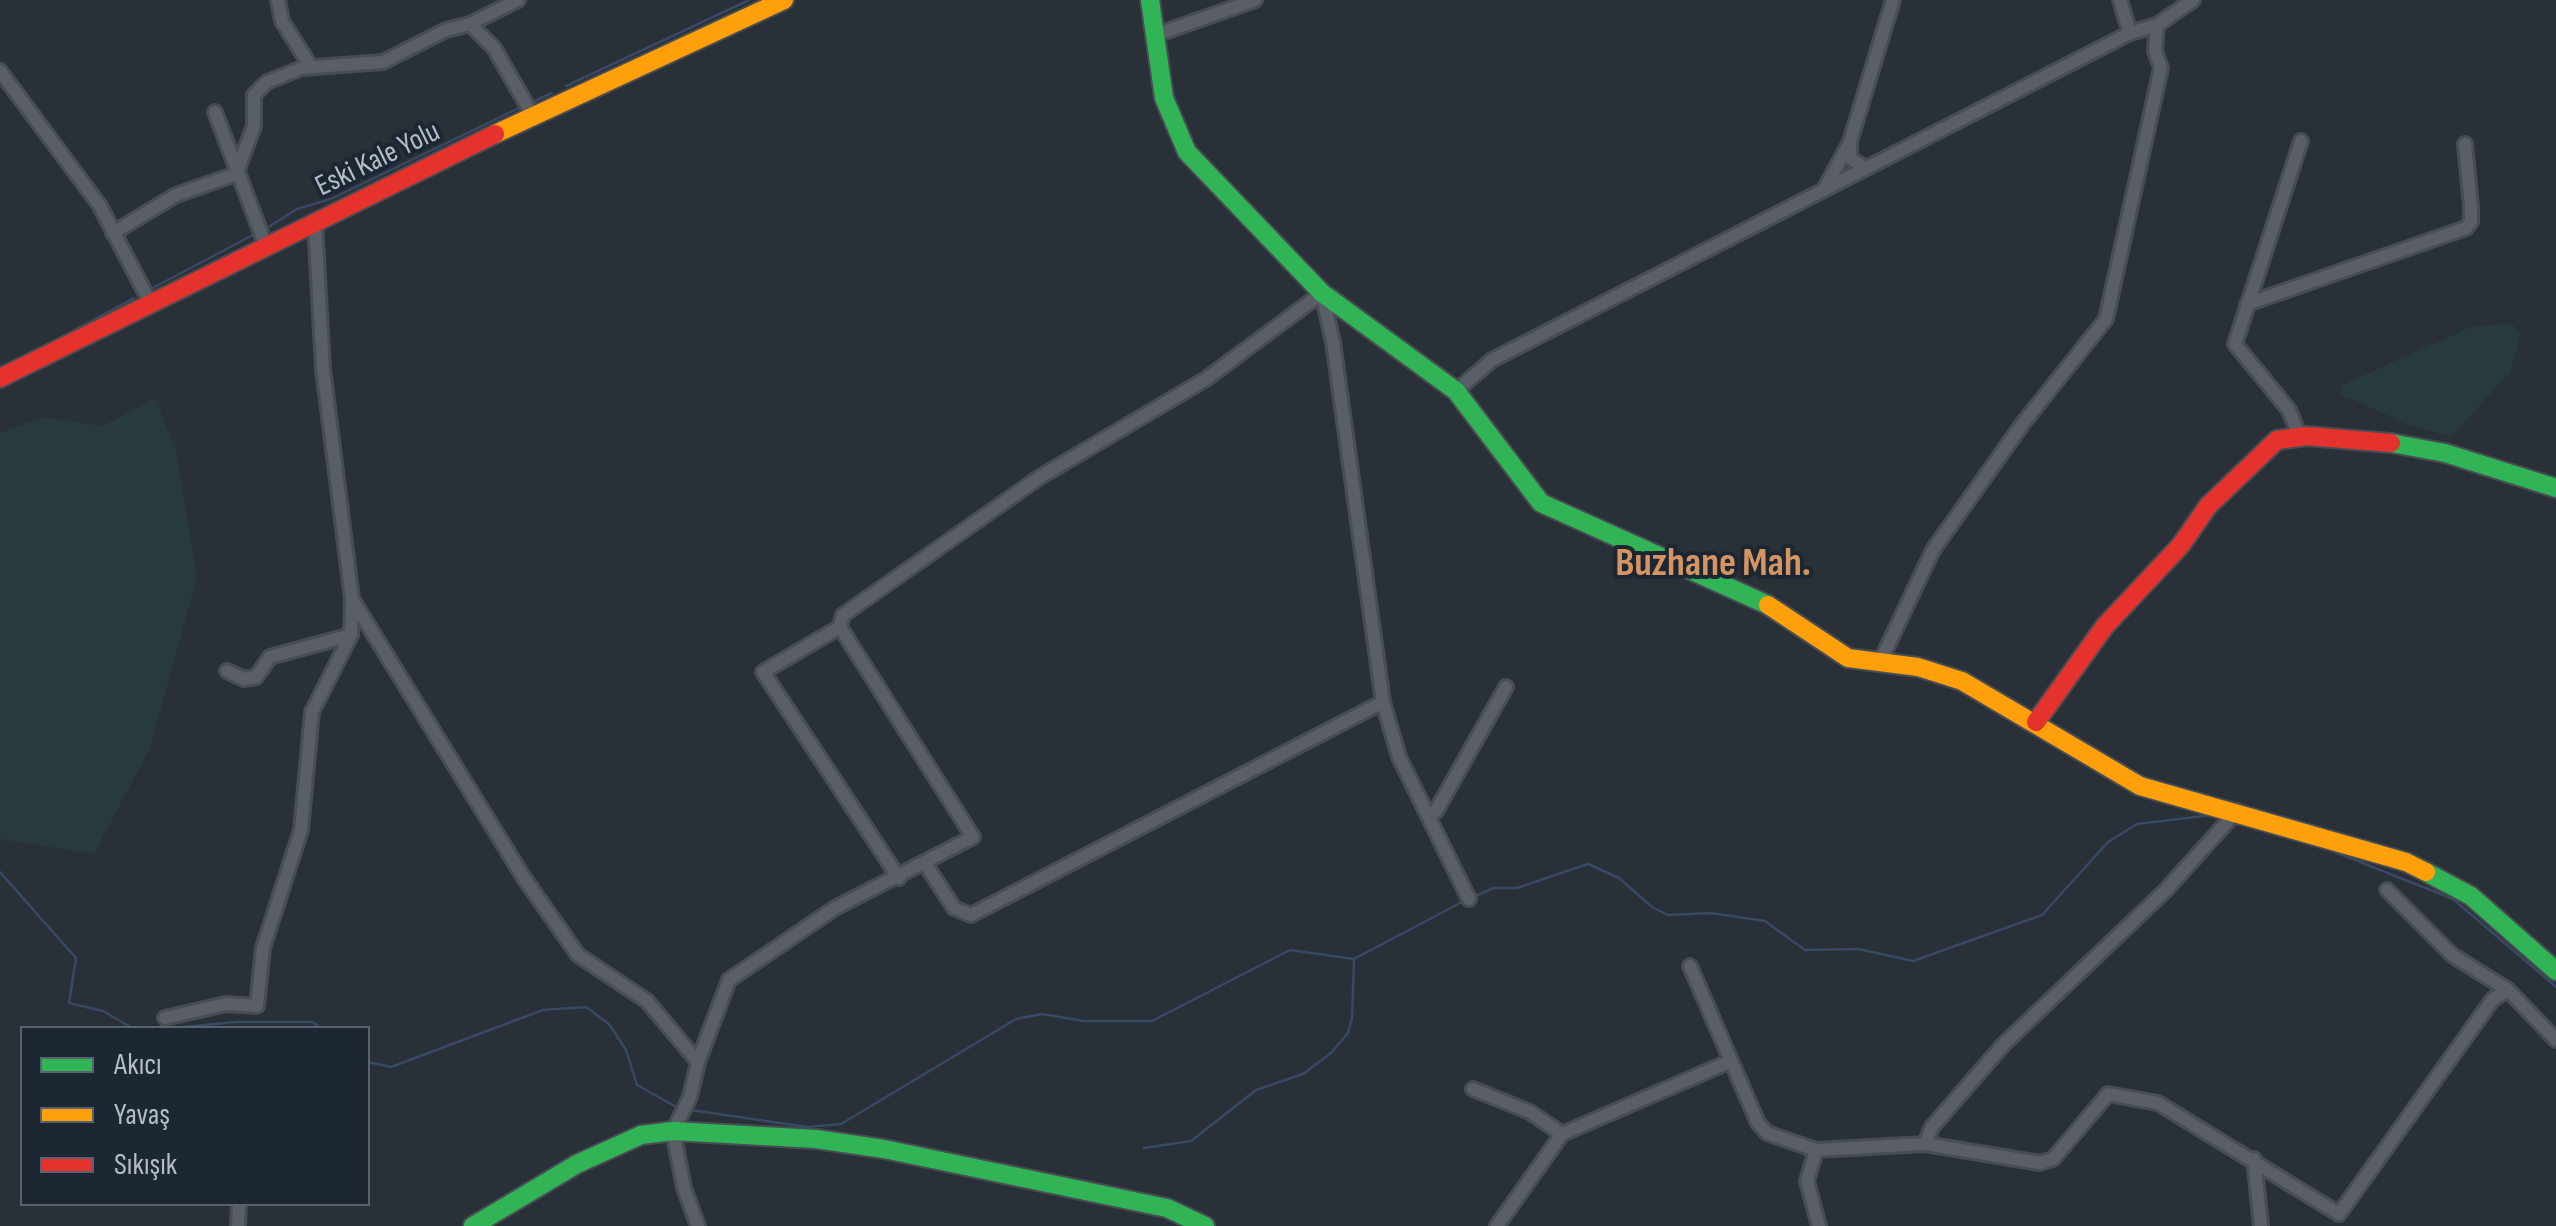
<!DOCTYPE html>
<meta charset="utf-8">
<style>
body{margin:0}
#map{position:relative;width:2556px;height:1226px;overflow:hidden;background:#2a3038;font-family:"Sofia Sans Condensed",sans-serif}
canvas{display:block}
.legend{position:absolute;left:20px;top:1026px;width:350px;height:180px;box-sizing:border-box;background:#1d2633;border:2px solid #59626f;margin:0;padding:12px 18px;list-style:none;font-size:30px;color:#b4bcc9}
.legend li{display:flex;align-items:center;gap:20px;height:50px}
.legend b{width:50px;border:2px solid #59626f}
</style>
<div id="map">
<canvas width="2556" height="1226"></canvas>
<ul class="legend">
<li><b style="height:12px;background:#30b455"></b>Akıcı</li>
<li><b style="height:12px;background:#ff9f0a"></b>Yavaş</li>
<li><b style="height:12px;background:#e5322d"></b>Sıkışık</li>
</ul>
</div>
<script>
const c = document.querySelector('canvas').getContext('2d');
c.lineJoin = 'round';
function paint(path, color) { c.fillStyle = color; c.fill(path, 'evenodd'); }
const poly = rows => new Path2D(rows.map(r => 'M' + r).join(''));
function stroke(path, color, width, dash) { c.strokeStyle = color; c.lineWidth = width; c.lineCap = dash ? 'butt' : 'round'; c.setLineDash(dash || []); c.stroke(path); }
function drawText(font, color, halo, rows, align = 'center') {
  c.font = font + ' "Sofia Sans Condensed",sans-serif'; c.lineWidth = 8; c.setLineDash([]); c.textBaseline = 'middle'; c.strokeStyle = halo; c.fillStyle = color; for (const [text, x, y, turn = 0] of rows) {
    c.save(); c.translate(x, y); c.rotate((+turn || 0) * Math.PI / 180); c.textAlign = isNaN(turn) ? turn : align; if (halo) c.strokeText(text, 0, 0); c.fillText(text, 0, 0); c.restore();
  }
}
const green = poly([
 [2511,323,2521,334,2510,372,2452,436,2412,426,2339,394,2342,385,2471,327],
 [155,398,176,450,197,577,150,748,94,854,0,839,0,433,42,417,103,426]
]);
const stream = poly([
 [566,86,749,0],
 [530,103,552,93],
 [267,228,297,209,331,199,523,106],
 [149,290,253,235],
 [67,334,134,298],
 [2325,848,2453,899,2556,987],
 [0,872,76,958,69,1003,103,1011,132,1028],
 [1475,896,1494,888,1517,888,1588,864,1619,878,1652,907,1668,915,1711,913,1765,921,1805,950,1858,949,1913,961,2042,915,2108,842,2137,824,2212,815],
 [174,1028,236,1022,313,1022,320,1028],
 [368,1062,391,1067,543,1010,586,1007,609,1024,626,1050,637,1085,678,1108],
 [691,1110,807,1127,841,1124,1016,1019,1042,1014,1084,1021,1152,1021,1290,950,1354,959,1464,901],
 [1144,1148,1191,1141,1256,1090,1303,1074,1331,1053,1348,1033,1352,1018,1354,959]
]);
const street = poly([
 [278,0,282,21,311,67],
 [2120,0,2130,33],
 [470,24,518,0],
 [1156,35,1255,0],
 [0,71,100,206,151,304],
 [215,112,266,246],
 [1850,142,1893,0],
 [1825,188,1850,142,1850,158,1865,168],
 [315,222,323,369,352,599,524,878,578,955,647,1001,698,1062,690,1097,673,1131,684,1188,698,1226],
 [113,233,176,195,236,174,254,126,254,95,267,82,302,68,383,62,446,30,470,24,494,48,533,116],
 [2247,304,2466,228,2471,222,2471,206,2465,144],
 [1456,391,1492,360,2130,33,2157,25,2193,0],
 [2300,437,2289,410,2235,344,2301,141],
 [1880,662,1933,550,2024,422,2106,319,2161,68,2155,51,2157,25],
 [227,671,244,679,256,677,270,657,351,635],
 [1428,816,1436,811,1506,687],
 [926,865,954,908,971,915,1383,702],
 [899,878,763,672,840,627,843,615,1040,477,1206,379,1322,293,1333,342,1383,702,1399,757,1469,899],
 [2387,890,2452,955,2508,990],
 [1690,966,1758,1123,1767,1133,1816,1150,1925,1144,2040,1163,2053,1159,2108,1094,2158,1103,2339,1214,2493,999,2508,990,2556,1040],
 [165,1018,226,1004,257,1006,263,948,301,830,312,712,351,635,352,599],
 [698,1062,729,980,835,908,973,837,840,627],
 [1473,1089,1530,1112,1562,1134],
 [1925,1144,1932,1127,2004,1044,2165,891,2237,811],
 [1816,1150,1807,1181,1819,1226],
 [2254,1159,2261,1226],
 [238,1226,239,1204],
 [1497,1226,1562,1134,1731,1061]
]);
const fast = poly([
 [1150,0,1164,98,1187,152,1322,293,1456,391,1541,503,1768,605],
 [2391,443,2445,453,2556,488],
 [2426,872,2471,896,2556,971],
 [473,1226,577,1164,641,1135,673,1131,816,1139,884,1149,1167,1208,1205,1226]
]);
const slow = poly([
 [495,134,784,0],
 [1768,605,1848,658,1918,667,1962,681,2140,786,2406,862,2426,872]
]);
const jam = poly([
 [0,378,495,134],
 [2036,722,2105,626,2181,545,2208,506,2277,440,2307,436,2391,443]
]);
const streetNames = [
 ["Eski Kale Yolu",378,160,-26]
];
const districtNames = [
 ["Buzhane Mah.",1713,565]
];
paint(green, '#273a3e');
stroke(stream, '#384963', 2.5);
stroke(street, '#484c53', 18);
stroke(fast, '#484c53', 22);
stroke(slow, '#484c53', 22);
stroke(jam, '#484c53', 22);
stroke(street, '#5a5e66', 12);
stroke(fast, '#30b455', 18);
stroke(slow, '#ff9f0a', 18);
stroke(jam, '#e5322d', 18);
drawText('30px', '#b4bcc9', '#1d2633', streetNames);
drawText('bold 40px', '#d59563', '#1d2633', districtNames);
</script>
